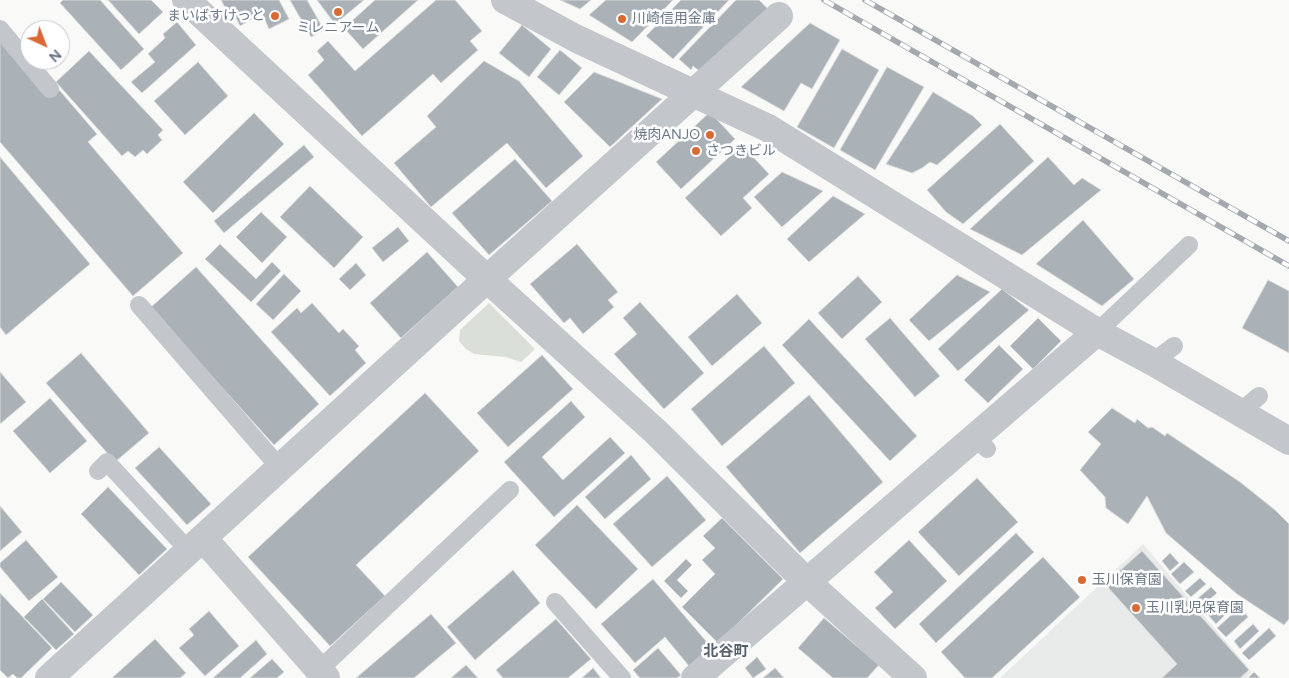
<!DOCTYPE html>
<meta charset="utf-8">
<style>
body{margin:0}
#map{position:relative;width:1289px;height:678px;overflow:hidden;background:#f9f9f7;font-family:Figtree,sans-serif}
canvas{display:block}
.north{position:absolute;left:20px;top:20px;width:50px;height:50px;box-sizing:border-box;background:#fff;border:1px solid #c3c9cf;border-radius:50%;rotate:137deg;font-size:14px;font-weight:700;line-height:20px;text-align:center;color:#6a7786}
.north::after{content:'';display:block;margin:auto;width:18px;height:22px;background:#d96a36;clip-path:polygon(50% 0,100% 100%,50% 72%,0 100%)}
</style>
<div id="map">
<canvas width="1289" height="678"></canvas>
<div class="north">N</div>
</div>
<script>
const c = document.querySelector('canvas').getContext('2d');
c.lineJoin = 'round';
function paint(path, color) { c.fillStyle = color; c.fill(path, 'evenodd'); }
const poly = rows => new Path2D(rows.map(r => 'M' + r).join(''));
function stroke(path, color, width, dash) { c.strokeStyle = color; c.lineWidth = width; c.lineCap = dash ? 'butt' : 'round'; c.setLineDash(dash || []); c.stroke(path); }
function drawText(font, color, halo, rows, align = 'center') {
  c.font = font + ' Figtree,"Noto Sans JP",sans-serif'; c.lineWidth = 5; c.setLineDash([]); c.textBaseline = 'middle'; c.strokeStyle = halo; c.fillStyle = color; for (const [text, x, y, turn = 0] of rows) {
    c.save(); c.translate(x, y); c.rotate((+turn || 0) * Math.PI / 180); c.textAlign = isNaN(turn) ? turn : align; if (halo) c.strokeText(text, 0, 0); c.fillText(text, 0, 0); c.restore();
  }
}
const built = poly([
 [1143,544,1252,672,1246,678,1000,678]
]);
const green = poly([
 [489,303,535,349,521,362,506,357,474,354,466,349,459,341,460,330]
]);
const building = poly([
 [63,0,100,0,144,49,121,70,60,3,63,0],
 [108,0,151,0,163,12,139,34,108,0],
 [221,0,279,0,289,19,269,29,262,13,240,26,232,9,227,11,221,0],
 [290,0,307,0,324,30,311,37,290,0],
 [317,0,364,0,335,24,317,0],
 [375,0,418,0,363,49,344,28,375,0],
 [436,0,455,0,482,31,470,41,478,50,441,83,433,74,362,136,308,75,324,60,317,51,328,41,355,71,436,0],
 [560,0,591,0,580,9,560,0],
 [606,0,673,0,632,42,589,15,606,0],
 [681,0,729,0,673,59,646,36,681,0],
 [736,0,759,0,768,9,702,73,693,66,691,70,679,59,736,0],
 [177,22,196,45,142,93,131,82,155,62,148,54,165,38,163,34,177,22],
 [810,23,840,40,812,89,801,83,784,111,741,87,810,23],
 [522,25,551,49,529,77,499,53,522,25],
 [0,40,55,85,97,134,88,142,183,253,133,296,0,142,0,40],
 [842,49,879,70,834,148,797,127,842,49],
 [560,50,582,68,559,95,537,77,560,50],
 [89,51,163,130,158,135,162,140,147,154,143,150,135,157,128,151,122,156,56,82,89,51],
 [484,61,519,81,583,156,546,188,507,143,431,207,394,163,436,127,427,116,484,61],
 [198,62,228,96,185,135,154,101,198,62],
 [887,67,924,87,875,170,840,150,887,67],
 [594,72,662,99,610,147,564,102,594,72],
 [933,92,973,116,982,125,937,165,930,162,922,168,912,173,886,164,933,92],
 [710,112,735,139,681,189,656,162,710,112],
 [254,113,284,144,213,213,183,182,254,113],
 [1000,124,1034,161,963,224,946,212,927,190,1000,124],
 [304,145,314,157,224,233,214,221,304,145],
 [742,145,769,174,743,198,752,208,721,236,685,198,742,145],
 [0,157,90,264,6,335,0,327,0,157],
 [1048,157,1074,185,1082,178,1101,190,1022,255,970,229,1048,157],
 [515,159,552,201,489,255,452,213,515,159],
 [782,172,823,191,782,227,754,197,782,172],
 [310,186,363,237,334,268,280,217,310,186],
 [833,196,865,214,809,262,787,239,833,196],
 [261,212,287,237,262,263,236,237,261,212],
 [1083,220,1134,279,1102,306,1036,264,1083,220],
 [398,227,409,241,383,262,372,248,398,227],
 [220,244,256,279,272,262,281,271,251,302,205,259,220,244],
 [577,244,618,292,608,300,614,307,583,334,570,318,564,323,530,284,577,244],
 [427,252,458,287,401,338,370,303,427,252],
 [356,263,366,275,350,290,339,279,356,263],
 [196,267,319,404,274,445,150,308,196,267],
 [284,274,301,291,273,320,256,304,284,274],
 [957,275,990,292,929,341,909,320,957,275],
 [858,276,882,302,842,339,818,313,858,276],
 [1268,280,1289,291,1289,353,1242,328,1268,280],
 [1002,289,1029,310,958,371,938,349,1002,289],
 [737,294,762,323,712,366,688,337,737,294],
 [640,302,704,373,664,409,614,354,637,334,623,318,640,302],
 [312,303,339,333,343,329,359,346,355,350,366,363,330,396,271,332,297,308,301,313,312,303],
 [890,318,940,376,915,397,865,339,890,318],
 [1038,318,1061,341,1033,369,1010,346,1038,318],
 [809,319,917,436,890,461,782,345,809,319],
 [999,345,1023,369,988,403,964,380,999,345],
 [764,346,795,383,722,446,691,409,764,346],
 [81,353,149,433,115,462,46,383,81,353],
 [542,355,573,389,508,447,477,413,542,355],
 [0,372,26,402,0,424,0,372],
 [425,393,479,451,356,565,385,596,330,646,248,557,425,393],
 [809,395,883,482,800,553,726,467,809,395],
 [50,398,87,441,50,473,13,431,50,398],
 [571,401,585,417,542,457,563,480,610,437,625,453,554,517,504,462,571,401],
 [1112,408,1135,423,1137,419,1148,428,1152,427,1165,436,1167,433,1240,482,1275,510,1289,524,1289,619,1284,625,1237,594,1166,533,1147,496,1128,524,1106,508,1105,497,1080,470,1101,444,1088,432,1112,408],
 [159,447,211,504,187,525,135,468,159,447],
 [631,455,651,479,605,519,585,497,631,455],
 [667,476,706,520,652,567,613,524,667,476],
 [977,478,1018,522,959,576,918,532,977,478],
 [108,487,167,549,139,575,81,514,108,487],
 [577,505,638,569,596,609,535,545,577,505],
 [0,506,22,532,0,551,0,506],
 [722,518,783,579,718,643,682,607,715,574,702,560,715,548,703,536,722,518],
 [1016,533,1034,552,936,643,919,624,1016,533],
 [26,540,58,577,29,601,0,567,0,563,26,540],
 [909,540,947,581,895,629,875,608,893,592,874,572,909,540],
 [1142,551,1249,670,1240,678,1162,678,1177,664,1105,584,1142,551],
 [1170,553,1179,563,1170,571,1162,561,1170,553],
 [1043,557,1080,597,992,678,965,678,941,652,1043,557],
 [686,559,692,565,677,580,688,591,681,598,664,581,686,559],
 [1184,562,1194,572,1180,584,1171,574,1184,562],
 [513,570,540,603,475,660,447,627,513,570],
 [1200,578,1206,584,1191,597,1185,591,1200,578],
 [653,579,711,647,689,666,665,637,635,663,601,624,653,579],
 [61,582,93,615,75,632,43,599,61,582],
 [1211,587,1217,593,1202,606,1196,600,1211,587],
 [0,593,52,648,21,678,17,678,13,674,8,678,0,670,0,593],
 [42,599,74,634,56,650,24,617,42,599],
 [1226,599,1233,607,1216,624,1208,615,1226,599],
 [1240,607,1248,617,1226,637,1217,628,1240,607],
 [209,611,239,646,205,676,179,648,194,635,189,629,209,611],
 [431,614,456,643,414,678,356,678,431,614],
 [824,618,879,665,867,678,833,678,798,648,824,618],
 [556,619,591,659,568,678,503,678,496,670,556,619],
 [1253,624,1259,631,1240,649,1234,641,1253,624],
 [1269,628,1276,636,1249,660,1242,653,1269,628],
 [155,639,186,673,180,678,112,678,155,639],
 [256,640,267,654,240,678,213,678,256,640],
 [658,648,681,675,677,678,640,678,633,670,658,648],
 [757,657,766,669,753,678,745,668,757,657],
 [272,659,284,672,277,678,250,678,272,659],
 [466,665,478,678,451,678,466,665],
 [593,668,601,678,582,678,593,668],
 [775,668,784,678,763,678,775,668],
 [1254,672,1260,678,1248,678,1254,672]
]);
const service = poly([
 [0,29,50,89],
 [139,305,280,468],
 [1097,332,1189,245],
 [1153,362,1174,346],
 [1240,412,1259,396],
 [975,436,987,449],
 [98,471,107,462,189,551],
 [555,602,622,678],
 [319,670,510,490]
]);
const minor = poly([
 [186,0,475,268,656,432,806,581,913,678],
 [505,0,577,39,768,128,1097,332,1153,362,1289,441],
 [203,538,326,678],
 [49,678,487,279,779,16],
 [695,678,1097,332]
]);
const rail = poly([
 [824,0,1289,266],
 [865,0,1289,241]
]);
const markers = [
 [338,12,5,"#d96a36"],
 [275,16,5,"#d96a36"],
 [622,19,5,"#d96a36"],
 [710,135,5,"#d96a36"],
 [696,151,5,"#d96a36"],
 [1082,580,5,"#d96a36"],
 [1136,608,5,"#d96a36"]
];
const poiNames = [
 ["まいばすけっと",265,16,"right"],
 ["川崎信用金庫",632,19],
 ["ミレニアーム",338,28,"center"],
 ["焼肉ANJO",700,135,"right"],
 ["さつきビル",706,151],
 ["玉川保育園",1092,580],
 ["玉川乳児保育園",1146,608]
];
const neighbourhoodNames = [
 ["北谷町",726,652]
];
paint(built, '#e9ebea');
paint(green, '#dadfd8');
paint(building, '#aab1b7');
stroke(building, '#dadbd9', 1);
stroke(service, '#c3c6ca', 18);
stroke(minor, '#c3c6ca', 28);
stroke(rail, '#a4a9af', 5.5);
stroke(rail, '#fff', 4, [11]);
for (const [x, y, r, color] of markers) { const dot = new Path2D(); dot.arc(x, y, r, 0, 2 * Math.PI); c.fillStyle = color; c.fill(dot); stroke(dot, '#fff', 2); }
drawText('14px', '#6a7786', '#fff', poiNames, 'left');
drawText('bold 15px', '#57616b', '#fff', neighbourhoodNames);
</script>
